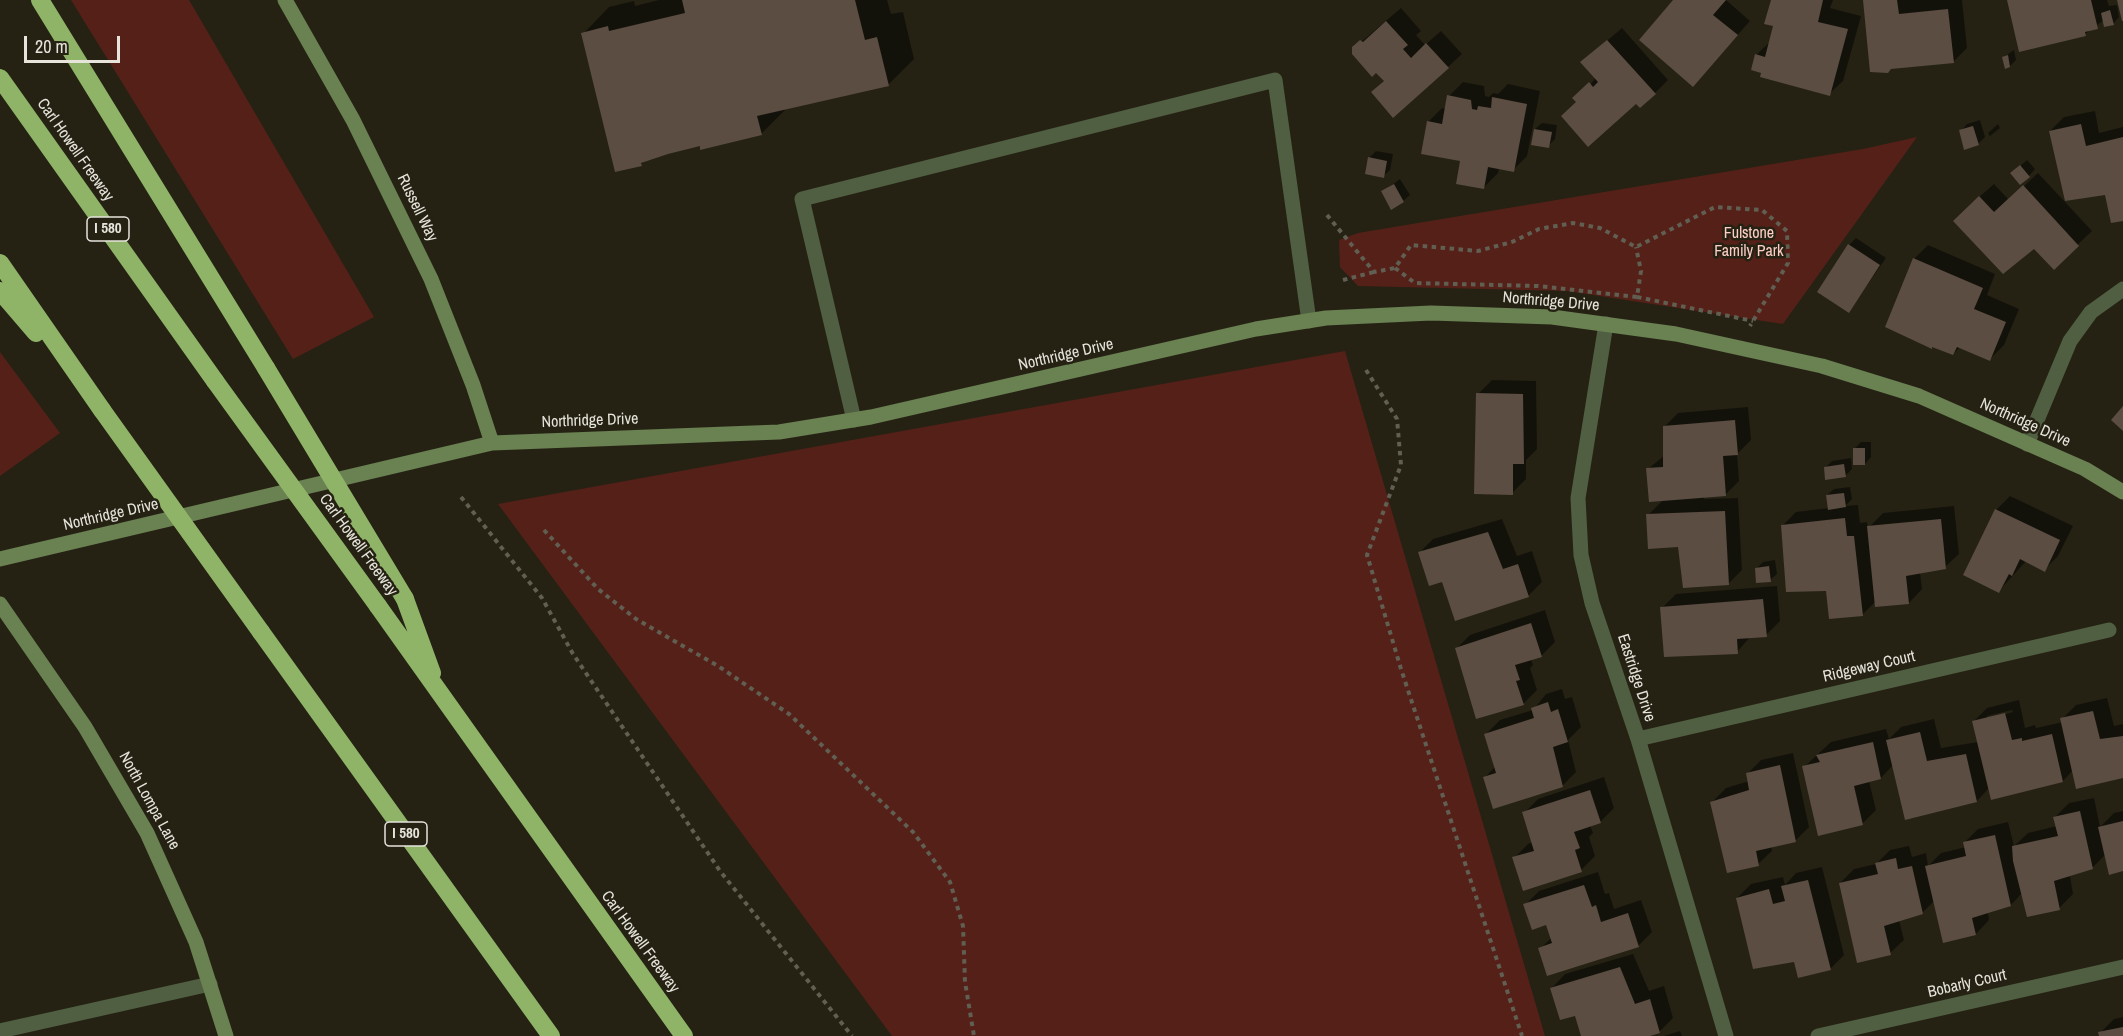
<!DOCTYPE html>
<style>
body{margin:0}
#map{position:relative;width:2123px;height:1036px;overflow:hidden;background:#252214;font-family:"Archivo Narrow",sans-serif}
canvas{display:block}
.scale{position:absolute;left:24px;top:36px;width:96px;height:27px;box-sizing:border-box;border:3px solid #e6e4db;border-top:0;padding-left:8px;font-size:18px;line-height:21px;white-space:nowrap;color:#e6e4db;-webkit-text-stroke:4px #252214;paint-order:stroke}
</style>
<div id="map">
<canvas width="2123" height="1036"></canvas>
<div class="scale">20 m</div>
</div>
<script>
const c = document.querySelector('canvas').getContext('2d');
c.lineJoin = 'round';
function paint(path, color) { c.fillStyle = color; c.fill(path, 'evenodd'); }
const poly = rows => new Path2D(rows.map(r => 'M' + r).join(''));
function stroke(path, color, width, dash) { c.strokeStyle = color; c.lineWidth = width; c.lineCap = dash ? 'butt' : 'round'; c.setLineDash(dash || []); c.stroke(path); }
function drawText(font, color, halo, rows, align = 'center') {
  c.font = font + ' "Archivo Narrow",sans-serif'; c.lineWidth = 5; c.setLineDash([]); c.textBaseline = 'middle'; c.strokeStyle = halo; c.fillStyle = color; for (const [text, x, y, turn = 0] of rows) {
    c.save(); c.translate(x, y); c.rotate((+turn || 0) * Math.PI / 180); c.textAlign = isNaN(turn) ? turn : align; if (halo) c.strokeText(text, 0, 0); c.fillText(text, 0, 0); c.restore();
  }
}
const green = poly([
 [71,0,189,0,374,317,293,359],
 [1917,137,1783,324,1567,291,1358,286,1340,267,1339,240,1358,233,1863,149],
 [1345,351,1545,1036,892,1036,498,504],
 [0,352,60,433,0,476]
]);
const shadow = poly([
 [659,0,887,0,891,14,903,12,914,59,888,85,787,108,761,134,701,145,646,159,641,164,583,34,609,7,634,1,635,6],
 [1675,0,1726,0,1750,21,1693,85],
 [1772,0,1833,0,1830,8,1861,16,1843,81,1829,94,1756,55,1771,41,1775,25],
 [1864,0,1962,0,1967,48,1953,62],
 [2008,0,2107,0,2109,6,2117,5,2119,17,2113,24,2104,20,2085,34],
 [1401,8,1421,31,1416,35,1425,45,1441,31,1462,54,1448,67,1385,81,1354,48],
 [1622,28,1668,80,1655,93,1637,102,1578,102,1596,77,1582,62],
 [2014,50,2016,60,2010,66,2004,57],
 [1463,82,1484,86,1485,96,1489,97,1493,93,1498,94,1508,84,1540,91,1527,156,1513,170,1499,167,1498,173,1484,187,1428,122,1442,108,1446,109,1449,96],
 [2095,111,2099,133,2123,127,2123,219,2106,193,2050,131,2064,117],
 [1980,120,1985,137,1978,144,1961,131,1967,124],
 [1542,123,1557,125,1555,139,1548,146,1535,129],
 [1998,124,2000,128,1990,136,1988,133],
 [1376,151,1393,154,1390,170,1383,176,1369,158],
 [2027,160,2035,169,2029,176,2019,167],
 [2038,173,2092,231,2054,267,2034,247,1968,207,1994,184,2009,200],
 [1400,179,1410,195,1403,201,1383,192],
 [1856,238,1886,258,1849,311,1849,245],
 [1928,245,1995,274,1987,295,2019,309,2004,345,1990,359,1960,347,1953,354,1933,345,1914,259],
 [1492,380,1536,381,1537,449,1526,460,1526,479,1512,493,1478,394],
 [1748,407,1751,440,1737,454,1739,481,1725,495,1704,497,1704,499,1738,498,1742,570,1728,584,1679,546,1648,515,1663,500,1648,469,1665,455,1664,427,1678,413],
 [1861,442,1871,442,1871,457,1865,464,1854,449],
 [1851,458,1852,469,1845,476,1826,467,1832,461],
 [1850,487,1852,499,1845,506,1858,505,1860,523,1867,522,1868,528,1883,513,1954,506,1959,554,1945,567,1920,572,1922,589,1909,603,1876,601,1863,614,1828,590,1783,525,1796,512,1829,508,1827,495,1834,489],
 [2010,496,2073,526,2058,556,2044,570,2026,561,1999,591,1996,510],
 [1502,519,1517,556,1532,551,1542,582,1528,596,1443,580,1419,553,1433,539],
 [1775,560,1777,574,1770,580,1757,568,1763,562],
 [1777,586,1780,621,1766,635,1751,636,1737,652,1662,608,1676,594],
 [1545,610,1555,642,1541,656,1531,659,1533,665,1530,668,1537,690,1523,704,1457,648,1470,635],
 [1562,689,1565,699,1572,697,1581,727,1568,740,1576,772,1562,786,1485,777,1496,766,1486,734,1500,720,1533,710,1546,694],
 [2107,698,2114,726,2123,724,2123,776,2073,770,2063,781,1989,788,1977,801,1893,765,1881,778,1869,781,1876,810,1862,824,1804,767,1831,742,1886,729,1889,739,1901,727,1934,719,1941,748,1978,742,1973,722,1987,708,2019,700,2025,728,2035,725,2036,728,2063,722,2062,719,2076,705],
 [2012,710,2013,712,1987,719,1987,716],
 [1793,753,1809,827,1795,841,1771,846,1772,851,1758,864,1712,802,1726,788,1749,781,1747,774,1761,760],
 [1604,777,1614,808,1600,822,1590,825,1593,833,1589,837,1595,856,1581,870,1514,858,1528,844,1533,842,1524,813,1538,799],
 [2094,798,2100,827,2114,813,2123,811,2123,871,2106,854,2092,868,2070,876,2073,894,2059,908,2022,893,2011,905,1988,913,1989,920,1976,934,1935,900,1922,913,1899,920,1904,940,1890,953,1840,883,1854,869,1876,864,1890,850,1909,846,1912,857,1926,853,1928,866,1941,853,1966,847,1965,842,1978,829,2008,822,2014,846,2028,833,2057,826,2055,817,2069,803],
 [1822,867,1844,955,1830,969,1795,960,1737,898,1751,884,1783,877,1785,885,1796,873],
 [1598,872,1605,894,1609,893,1614,909,1641,900,1652,932,1638,946,1540,949,1552,937,1547,923,1525,905,1539,891],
 [1633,954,1649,991,1664,986,1673,1018,1660,1031,1644,1036,1583,1036,1576,1014,1552,988,1565,974],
 [2123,1017,2123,1036,2101,1036,2100,1033,2114,1019],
 [1680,1031,1682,1036,1664,1036]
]);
const building = poly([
 [682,0,855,0,865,40,877,37,889,86,757,116,762,135,700,150,700,146,668,154,641,163,642,166,615,172,581,33,608,26,609,31,685,13],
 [1673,0,1726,0,1713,15,1738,35,1693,87,1639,40],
 [1771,0,1823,0,1818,22,1848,29,1830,96,1760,77,1761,73,1751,70,1755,54,1765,57,1773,26,1764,24],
 [1863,0,1897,0,1899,14,1948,9,1954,63,1891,69,1888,73,1870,72],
 [2007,0,2091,0,2098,29,2085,32,2086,36,2019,52],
 [2117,0,2123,0,2123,21,2122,21],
 [2110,10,2114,25,2104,27,2101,13],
 [1386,21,1408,45,1403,49,1411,58,1426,43,1449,68,1393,118,1371,92,1384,81,1376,73,1372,77,1352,54,1352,47,1360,40,1363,42],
 [1607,40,1656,94,1640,108,1636,104,1588,147,1561,116,1576,102,1572,98,1589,82,1593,87,1598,82,1580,62],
 [2008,55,2010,67,2005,69,2002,57],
 [1447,95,1471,100,1472,109,1477,110,1478,106,1491,108,1492,97,1527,104,1514,172,1488,167,1484,189,1456,184,1460,161,1421,154,1427,121,1442,124],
 [2081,124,2086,146,2123,137,2123,221,2111,223,2105,195,2065,201,2049,131],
 [1973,126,1979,145,1964,150,1959,130],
 [1534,129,1552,132,1549,148,1531,145],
 [1368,157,1387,161,1384,178,1365,174],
 [2020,165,2030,177,2020,185,2010,173],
 [1394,184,1404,202,1391,210,1381,191],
 [2023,185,2079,246,2054,270,2034,249,2003,274,1953,221,1979,196,1994,212],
 [1848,244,1880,265,1849,313,1817,292],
 [1913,258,1983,288,1974,309,2006,322,1990,361,1957,347,1953,355,1932,347,1932,349,1885,327],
 [1476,393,1523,394,1524,464,1513,464,1513,495,1474,494],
 [2123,406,2123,431,2111,420],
 [1735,420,1738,455,1723,456,1726,496,1649,502,1646,468,1663,467,1663,426],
 [1853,448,1865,448,1865,465,1853,465],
 [1844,464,1846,477,1825,480,1824,467],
 [1844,493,1846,507,1828,510,1826,495],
 [1995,509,2060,540,2045,572,2020,559,2012,576,2009,574,1999,593,1963,575],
 [1725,511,1729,585,1683,588,1678,547,1648,549,1646,514],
 [1845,518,1847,536,1854,536,1863,616,1829,619,1826,591,1786,592,1781,525],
 [1941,519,1946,569,1906,576,1909,604,1875,607,1867,526],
 [1488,532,1503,569,1518,564,1529,597,1455,621,1442,582,1429,586,1418,552],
 [1769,566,1771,582,1756,583,1755,568],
 [1763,599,1767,637,1737,639,1738,654,1664,657,1660,607],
 [1531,623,1542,657,1515,665,1520,680,1516,681,1524,705,1476,719,1455,648],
 [1548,702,1551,712,1558,709,1568,742,1553,747,1563,787,1493,809,1483,777,1496,773,1484,734,1534,718,1531,708],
 [2093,711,2100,739,2123,736,2123,778,2076,789,2060,718],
 [2005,713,2012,740,2022,738,2022,741,2052,734,2063,782,1991,800,1972,721],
 [1920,732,1927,761,1966,754,1977,802,1905,820,1886,740],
 [1873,742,1881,779,1854,786,1863,825,1818,836,1802,766,1820,762,1816,755],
 [1780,765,1796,842,1756,851,1759,866,1727,873,1710,802,1749,790,1746,773],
 [1590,790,1601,823,1574,832,1580,848,1575,850,1582,872,1523,891,1512,857,1534,851,1522,812],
 [2080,811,2093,869,2054,881,2060,910,2027,917,2013,861,2012,846,2058,836,2053,817],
 [2123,821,2123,871,2109,875,2098,827],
 [1995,835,2011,906,1972,918,1976,935,1943,943,1925,866,1966,856,1963,842],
 [1896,858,1898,869,1912,866,1923,914,1884,926,1891,955,1857,963,1839,883,1878,874,1875,863],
 [1808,880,1831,970,1798,978,1794,962,1753,969,1736,898,1769,889,1773,904,1785,901,1781,886],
 [1584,885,1592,907,1596,905,1601,922,1628,913,1639,947,1547,976,1538,948,1552,943,1546,925,1532,930,1523,904],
 [1620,967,1635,1004,1650,999,1660,1033,1650,1036,1581,1036,1575,1016,1560,1020,1550,988],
 [2123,1027,2123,1036,2099,1036,2098,1032]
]);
const path = poly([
 [1327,215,1374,272,1395,268,1411,245,1478,251,1512,242,1539,229,1573,223,1600,228,1636,247,1715,207,1762,210,1787,231,1788,263,1750,326],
 [1395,268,1415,283,1538,286,1637,297,1641,271,1636,247],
 [1343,280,1374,272],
 [1637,297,1753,321],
 [1366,370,1397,419,1401,465,1367,555,1401,669,1522,1036],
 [461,497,542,598,573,654,720,871,852,1036],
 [544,530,598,589,636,619,718,666,789,714,913,832,950,882,963,926,965,982,974,1036]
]);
const lane = poly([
 [854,420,802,199,1275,80,1309,321],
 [0,1031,210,984]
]);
const street = poly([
 [1606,324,1578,498,1581,555,1592,603,1638,739,1726,1036],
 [2027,444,2070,341,2091,312,2123,289],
 [1638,739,2109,630],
 [1818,1036,2123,967]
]);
const secondary = poly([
 [285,0,353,120,431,279,473,385,492,443],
 [0,559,492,443,779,432,871,417,1256,329,1326,318,1431,313,1552,317,1676,334,1822,366,1919,396,2085,469,2123,492],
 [0,604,85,727,147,833,196,942,226,1036]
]);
const highway = poly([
 [40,0,266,368],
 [0,78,215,381],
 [0,263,102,410],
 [0,291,36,333],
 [405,599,432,673],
 [378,606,684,1036],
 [261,632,551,1036]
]);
const highwayBridge = poly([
 [266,368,405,599],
 [215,381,378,606],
 [102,410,261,632]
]);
const shields = [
 [108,229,42],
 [406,834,42]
];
const shieldNames = [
 ["I 580",108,229],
 ["I 580",406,834]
];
const streetNames = [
 ["Carl Howell Freeway",75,150,55],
 ["Russell Way",417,208,64],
 ["Northridge Drive",1551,302,5],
 ["Northridge Drive",1066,355,-13],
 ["Northridge Drive",590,421,-2],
 ["Northridge Drive",2025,423,24],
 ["Northridge Drive",111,515,-13],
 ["Carl Howell Freeway",358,545,54],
 ["Ridgeway Court",1869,667,-13],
 ["Eastridge Drive",1636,678,72],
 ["North Lompa Lane",149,801,61],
 ["Carl Howell Freeway",640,942,54],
 ["Bobarly Court",1967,984,-13]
];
const parkNames = [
 ["Fulstone",1749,234],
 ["Family Park",1749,252]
];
paint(green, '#552018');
paint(shadow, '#0007');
paint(building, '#5b4d42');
stroke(path, '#615e52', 4, [4.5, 4.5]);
stroke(lane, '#505f41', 15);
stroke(street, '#505f41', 15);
stroke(secondary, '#6a8152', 15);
stroke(highway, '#8fb468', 18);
stroke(highwayBridge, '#8fb468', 18);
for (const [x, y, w] of shields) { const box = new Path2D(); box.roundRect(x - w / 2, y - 12, w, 24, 4.5); c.fillStyle = '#252214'; c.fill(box); stroke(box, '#e6e4db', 1.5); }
drawText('bold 15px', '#e6e4db', null, shieldNames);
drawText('16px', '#e6e4db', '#252214', streetNames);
drawText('16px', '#fecec5', '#252214', parkNames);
</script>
